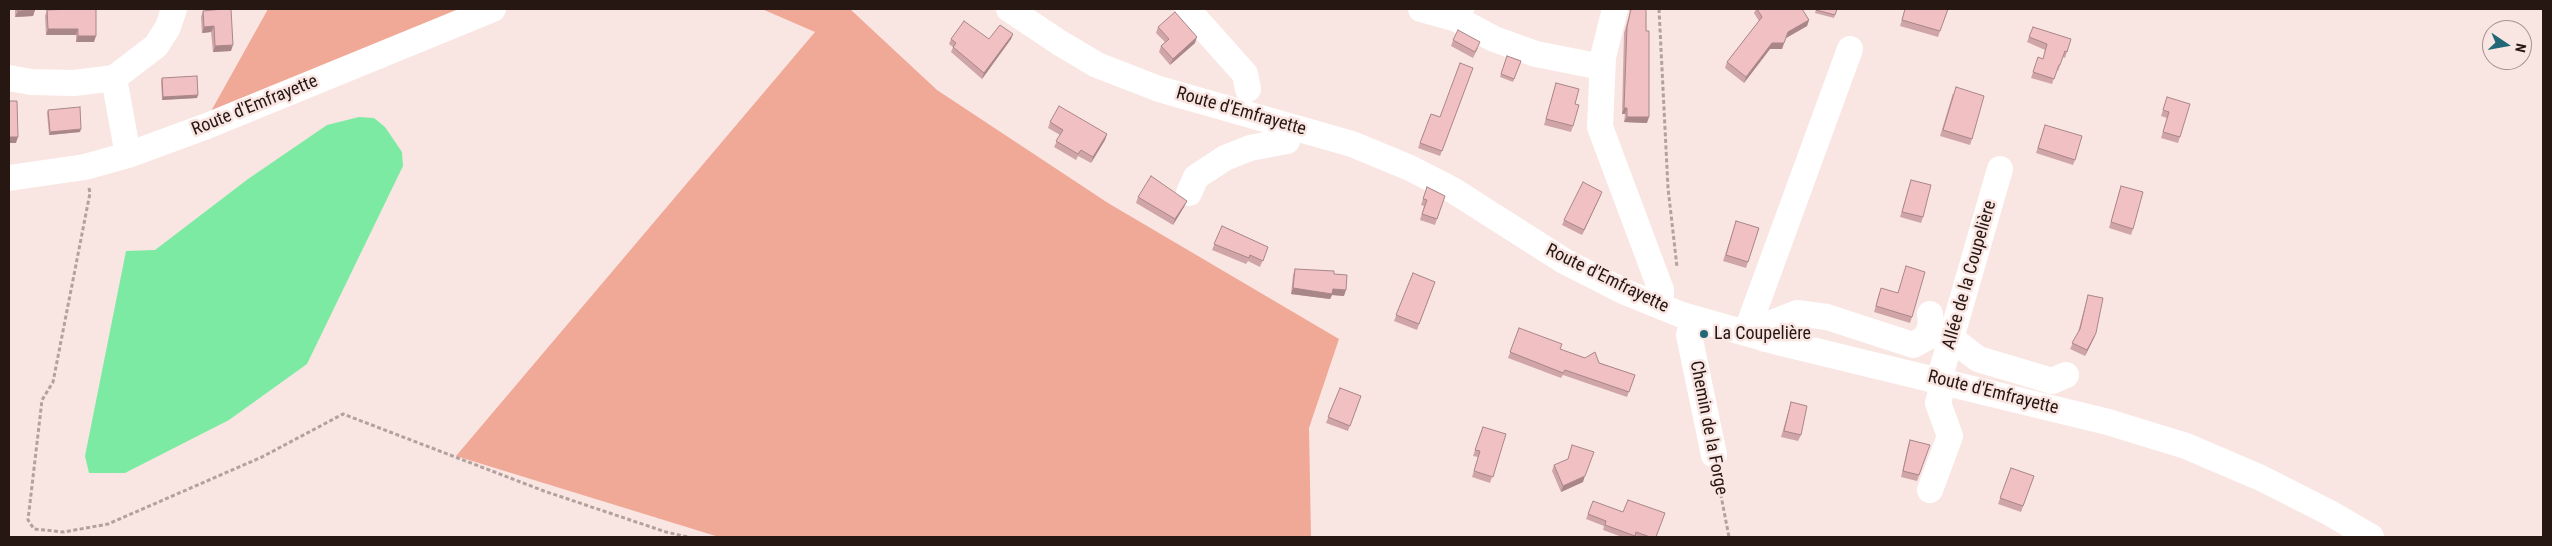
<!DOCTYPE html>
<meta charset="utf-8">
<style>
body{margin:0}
#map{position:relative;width:2552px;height:546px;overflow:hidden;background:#f9e6e2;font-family:"Roboto Condensed",sans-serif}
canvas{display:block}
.frame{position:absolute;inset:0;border:10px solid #271713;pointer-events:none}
.north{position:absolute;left:2482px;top:20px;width:50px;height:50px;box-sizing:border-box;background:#f9e6e2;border:1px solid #a5938f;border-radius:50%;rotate:102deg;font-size:14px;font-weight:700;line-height:20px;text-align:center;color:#271713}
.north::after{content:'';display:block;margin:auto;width:18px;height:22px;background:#216876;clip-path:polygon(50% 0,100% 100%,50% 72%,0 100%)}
</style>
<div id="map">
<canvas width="2552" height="546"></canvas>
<div class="frame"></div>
<div class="north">N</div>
</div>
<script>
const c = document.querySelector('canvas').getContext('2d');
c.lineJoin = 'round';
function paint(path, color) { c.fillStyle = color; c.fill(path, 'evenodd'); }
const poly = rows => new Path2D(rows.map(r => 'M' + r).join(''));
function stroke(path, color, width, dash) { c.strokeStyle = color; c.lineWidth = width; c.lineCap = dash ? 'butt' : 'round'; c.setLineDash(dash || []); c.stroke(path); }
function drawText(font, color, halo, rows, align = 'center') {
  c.font = font + ' "Roboto Condensed",sans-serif'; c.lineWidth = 5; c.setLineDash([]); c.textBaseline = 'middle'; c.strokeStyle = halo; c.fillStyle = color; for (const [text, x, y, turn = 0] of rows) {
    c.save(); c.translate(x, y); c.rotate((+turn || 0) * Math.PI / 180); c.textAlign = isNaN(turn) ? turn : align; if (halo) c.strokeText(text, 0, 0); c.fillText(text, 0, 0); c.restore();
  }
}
const green = poly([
 [268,9,471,9,210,113],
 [762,9,850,9,937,90,1108,203,1339,339,1309,428,1311,537,719,537,456,456,815,32]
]);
const water = poly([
 [359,117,374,118,385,127,402,152,403,166,307,364,229,420,125,473,89,473,85,456,126,251,155,250,248,179,327,125]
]);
const path = poly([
 [1659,9,1668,188,1677,267],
 [89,188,90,193,53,382,42,400,28,520,34,529,64,532,108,524,262,457,343,414,544,491,666,532,688,537],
 [1717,475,1729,537]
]);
const minor = poly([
 [1009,9,1060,43,1097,65,1159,89,1352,144,1410,168,1451,189,1564,261,1625,292,1682,315,1774,341,2108,422,2186,446,2261,478,2330,513,2371,537],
 [1187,9,1245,74,1248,89],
 [1421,9,1457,19],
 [1461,9,1457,19,1494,39,1536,54,1602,67],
 [1615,9,1603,57,1600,127,1661,290,1660,306],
 [9,78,31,82,74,83,114,78,156,46,168,27,174,9],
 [114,78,128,155],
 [9,178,85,167,128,155,207,126,493,9],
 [1189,193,1196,177,1225,158,1250,148,1287,141],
 [1693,319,1689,335,1714,455],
 [1746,333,1850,49],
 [1951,338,1978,359,2052,381,2066,375],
 [1765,339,1769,324,1797,313,1827,317,1913,345,1926,338,1931,325,1930,314],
 [1939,380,2000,169],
 [1930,490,1950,436,1938,403,1944,381]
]);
const wall = poly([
 [15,9,35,9,33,16,15,17],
 [72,9,94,42,76,42,76,35,46,35,45,16,47,10],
 [1629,9,1646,9,1647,123,1624,122,1625,114,1622,114,1624,33,1630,12],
 [1756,9,1802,9,1809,20,1807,26,1786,38,1782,49,1770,49,1744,83,1725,68,1727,62,1759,21,1754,13],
 [1816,9,1837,9,1834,18,1815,13],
 [1905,9,1948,9,1938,37,1900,26],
 [203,11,231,51,213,52,211,32,202,33,201,17],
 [1158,27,1195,43,1170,65,1159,52,1161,46,1165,42,1156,33],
 [2033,27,2071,39,2065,58,2063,57,2058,71,2057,70,2052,84,2031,78,2038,57,2043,59,2045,50,2027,42],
 [1013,34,1011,39,982,79,951,52,953,47,949,44,951,39,989,39],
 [1453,40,1478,48,1473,58,1451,46],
 [1507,56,1521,61,1513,82,1500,77],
 [1473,68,1440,156,1418,148,1431,114,1440,117],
 [162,78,197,98,162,100,161,81],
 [1556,83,1573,126,1571,132,1544,125],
 [1953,93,1972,139,1970,145,1940,136],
 [2167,97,2180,137,2178,143,2161,138,2167,118,2161,116],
 [48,110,80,132,49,135,47,113],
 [1050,122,1107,134,1105,140,1091,163,1078,156,1076,160,1054,147,1060,135,1048,128],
 [2045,125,2075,160,2073,165,2036,153],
 [1911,180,1923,217,1921,223,1900,217],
 [2121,186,2133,229,2131,235,2109,228],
 [1427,187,1445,196,1435,225,1420,220,1424,206,1421,205],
 [1602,192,1582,235,1562,225,1564,220],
 [1138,197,1187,201,1184,207,1173,225,1136,203],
 [1736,221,1759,228,1746,268,1723,261],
 [1222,226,1268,247,1260,267,1248,261,1246,264,1212,250],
 [1906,266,1912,317,1910,323,1874,312,1879,294,1898,293],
 [1295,269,1334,274,1344,296,1332,295,1330,299,1291,294,1293,275],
 [1413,273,1435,282,1417,330,1394,321],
 [2088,295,2096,333,2094,338,2085,356,2070,349,2078,332],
 [1519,328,1560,349,1635,375,1627,397,1563,375,1561,378,1508,358],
 [1340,388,1361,396,1348,431,1326,423],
 [1791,402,1801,435,1798,441,1781,437],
 [1483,427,1506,434,1490,483,1472,477,1478,457,1473,456],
 [1910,440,1930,445,1917,481,1901,477,1908,446],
 [1554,465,1583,482,1561,492,1552,471],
 [2011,468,2034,476,2021,512,1998,504],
 [1593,501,1656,537,1622,537,1603,530,1604,526,1586,519]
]);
const shadedWall = poly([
 [35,10,33,16,15,17,18,11],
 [1809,20,1807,26,1786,38,1788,32],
 [214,26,211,32,202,33,204,27],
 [48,29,78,29,76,35,46,35],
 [1013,34,1011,39,982,79,984,73],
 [78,36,96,36,94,42,76,42],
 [1197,37,1195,43,1170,65,1173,59],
 [1772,43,1784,43,1782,49,1770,49,1744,83,1746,77],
 [233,45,231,51,213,52,215,46],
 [198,95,197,98,162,100,163,97],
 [1624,108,1627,108,1625,114,1622,114],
 [1627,117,1649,117,1647,123,1624,122],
 [81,129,80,132,49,135,50,132],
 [1107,134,1105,140,1091,163,1093,157],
 [9,137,18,137,16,143,9,143],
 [1602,192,1600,197,1582,235,1584,230],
 [1187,201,1184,207,1173,225,1175,219],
 [1293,288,1333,289,1346,290,1344,296,1332,295,1330,299,1291,294],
 [2096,333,2094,338,2085,356,2087,350],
 [1585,476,1583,482,1561,492,1563,486]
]);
const building = poly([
 [17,9,35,9,35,10,18,11,17,9],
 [72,9,96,9,96,36,78,36,78,29,48,29,47,10,72,9],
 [223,9,231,9,233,45,215,46,214,26,204,27,203,11,223,9],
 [1631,9,1646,9,1646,31,1649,31,1649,117,1627,117,1627,108,1624,108,1627,27,1631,9],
 [1757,9,1802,9,1809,20,1788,32,1784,43,1772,43,1746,77,1727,62,1762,17,1757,9],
 [1816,9,1837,9,1835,15,1816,10,1816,9],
 [1905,9,1948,9,1940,31,1902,20,1905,9],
 [1175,12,1197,37,1173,59,1161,46,1169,39,1158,27,1175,12],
 [964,21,989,39,1000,25,1013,34,984,73,953,47,956,43,951,39,964,21],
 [2033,27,2071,39,2067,52,2065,51,2060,65,2059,65,2054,79,2033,72,2038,57,2043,59,2047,44,2029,37,2033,27],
 [1458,30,1480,42,1475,52,1453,40,1458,30],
 [1507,56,1521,61,1514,79,1501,74,1507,56],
 [1460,63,1473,68,1442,151,1420,143,1431,114,1440,117,1460,63],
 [197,76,198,95,163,97,162,78,197,76],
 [1556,83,1579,89,1575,104,1579,105,1573,126,1546,119,1556,83],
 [1956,87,1984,96,1972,139,1943,130,1956,87],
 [2167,97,2190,104,2180,137,2163,132,2169,112,2163,110,2167,97],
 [9,101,17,101,18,137,9,137,9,101],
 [1059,106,1107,134,1093,157,1081,150,1078,154,1056,141,1063,130,1050,122,1059,106],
 [80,107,81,129,50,132,48,110,80,107],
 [2045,125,2082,136,2075,160,2038,148,2045,125],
 [1151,176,1187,201,1175,219,1138,197,1151,176],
 [1911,180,1931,185,1923,217,1902,212,1911,180],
 [1583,182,1602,192,1584,230,1564,220,1583,182],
 [2121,186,2143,192,2133,229,2111,222,2121,186],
 [1427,187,1445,196,1437,219,1422,214,1427,200,1423,199,1427,187],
 [1736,221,1759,228,1748,262,1726,255,1736,221],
 [1222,226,1268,247,1263,261,1250,255,1249,258,1214,244,1222,226],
 [1906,266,1925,272,1912,317,1876,306,1881,288,1898,293,1906,266],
 [1295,269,1334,271,1334,274,1347,275,1346,290,1333,289,1332,294,1293,288,1295,269],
 [1413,273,1435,282,1419,324,1396,315,1413,273],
 [2088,295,2103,298,2096,333,2087,350,2072,343,2080,329,2088,295],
 [1519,328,1562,344,1560,349,1585,358,1595,352,1599,363,1635,375,1629,392,1565,370,1563,373,1510,352,1519,328],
 [1340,388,1361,396,1350,426,1328,417,1340,388],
 [1791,402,1807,406,1801,435,1784,431,1791,402],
 [1483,427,1506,434,1493,477,1474,471,1480,451,1475,450,1483,427],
 [1910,440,1930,445,1919,475,1903,471,1910,440],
 [1572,445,1594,452,1585,476,1563,486,1554,465,1568,459,1572,445],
 [2011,468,2034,476,2023,506,2000,498,2011,468],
 [1628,500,1665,513,1656,537,1650,537,1636,532,1635,536,1605,525,1606,521,1588,514,1593,501,1623,512,1628,500]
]);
const markers = [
 [1704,334,5,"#216876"]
];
const streetNames = [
 ["Route d'Emfrayette",255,106,-22],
 ["Route d'Emfrayette",1241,112,16],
 ["Allée de la Coupelière",1970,275,-74],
 ["Route d'Emfrayette",1607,279,26],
 ["Route d'Emfrayette",1993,393,14],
 ["Chemin de la Forge",1708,428,79]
];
const poiNames = [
 ["La Coupelière",1714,334]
];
paint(green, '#f0a897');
paint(water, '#7deaa3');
stroke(path, '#b3a19d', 3, [4, 2.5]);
stroke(minor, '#fff', 26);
paint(wall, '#cfa5a8');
paint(shadedWall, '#a98688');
paint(building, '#f1c0c3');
stroke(building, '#a98688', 1);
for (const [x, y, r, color] of markers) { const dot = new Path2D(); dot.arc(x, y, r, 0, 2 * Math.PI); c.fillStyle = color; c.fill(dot); stroke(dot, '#f9e6e2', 2); }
drawText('18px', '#271713', '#f9e6e2', streetNames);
drawText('18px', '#271713', '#f9e6e2', poiNames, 'left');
</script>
